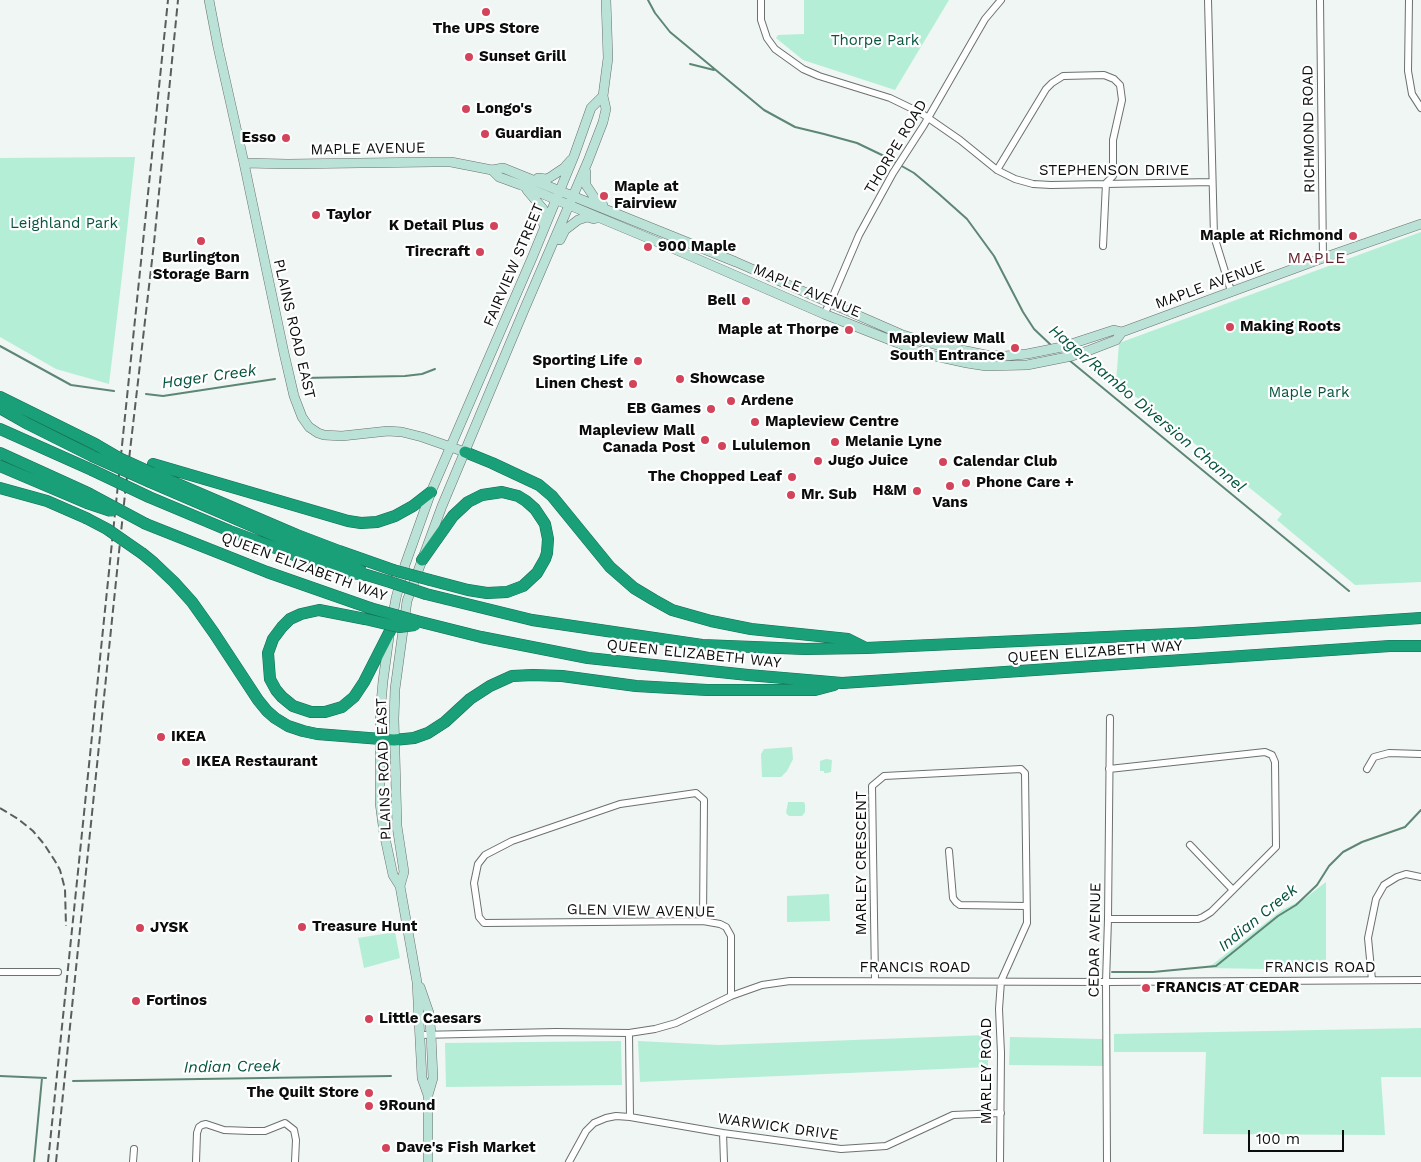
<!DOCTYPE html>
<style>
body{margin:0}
#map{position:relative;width:1421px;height:1162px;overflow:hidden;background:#eff6f3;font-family:"Work Sans",sans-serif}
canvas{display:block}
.scale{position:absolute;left:1248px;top:1130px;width:96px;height:22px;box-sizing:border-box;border:2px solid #0b0d0c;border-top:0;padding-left:6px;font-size:15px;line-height:18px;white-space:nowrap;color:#0b0d0c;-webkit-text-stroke:4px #fff;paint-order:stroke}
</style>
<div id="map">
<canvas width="1421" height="1162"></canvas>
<div class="scale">100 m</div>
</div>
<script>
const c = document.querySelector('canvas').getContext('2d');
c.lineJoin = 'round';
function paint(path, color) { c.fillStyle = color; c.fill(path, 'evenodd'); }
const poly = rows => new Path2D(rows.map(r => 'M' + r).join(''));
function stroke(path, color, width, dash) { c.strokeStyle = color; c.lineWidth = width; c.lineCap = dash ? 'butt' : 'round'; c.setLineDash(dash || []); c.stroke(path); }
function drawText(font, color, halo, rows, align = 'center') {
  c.font = font + ' "Work Sans",sans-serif'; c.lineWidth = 4.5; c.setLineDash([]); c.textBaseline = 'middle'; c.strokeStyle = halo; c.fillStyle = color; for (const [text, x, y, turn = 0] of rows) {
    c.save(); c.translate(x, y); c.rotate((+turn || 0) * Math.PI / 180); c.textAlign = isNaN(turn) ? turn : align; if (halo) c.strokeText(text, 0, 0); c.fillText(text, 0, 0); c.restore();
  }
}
const green = poly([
 [804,0,949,0,895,90,803,60,776,38,778,35,804,34],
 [135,157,122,276,109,384,56,369,0,337,0,158],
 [1421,232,1421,582,1355,585,1277,520,1282,514,1143,402,1116,383,1119,343],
 [792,747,793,759,787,771,781,777,762,777,761,754,764,749],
 [826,759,832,760,831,772,827,773,824,773,824,771,820,771,820,761],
 [788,802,804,802,805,805,805,812,802,816,789,816,786,813],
 [1326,882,1326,970,1208,968,1282,910,1304,899],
 [829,894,830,921,787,922,787,896],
 [395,932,400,958,364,968,358,938],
 [1421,1028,1421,1077,1381,1077,1385,1135,1203,1134,1206,1052,1114,1052,1114,1034],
 [988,1035,988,1067,640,1082,638,1041,719,1045],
 [1010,1037,1103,1039,1103,1066,1009,1065],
 [621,1041,622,1085,446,1087,445,1043]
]);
const stream = poly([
 [648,0,655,13,670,32,764,110,795,127,824,134,857,143,884,156,914,173,939,194,967,219,994,256,1023,312,1034,329,1052,346],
 [690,64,714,70],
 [0,346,71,385,114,391],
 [1069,360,1349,591],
 [303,378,405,376,422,374,435,369],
 [146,394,163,396,275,379],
 [1112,972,1153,972,1216,966,1278,916,1296,905,1317,885,1329,866,1343,852,1362,842,1405,827,1421,810],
 [0,1076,46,1078],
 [73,1081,391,1076],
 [34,1162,42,1078]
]);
const minor = poly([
 [761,0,761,20,767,38,775,49,803,69,819,76,890,98,921,113,960,140,997,170,1015,179,1033,184,1051,185,1212,182],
 [1208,0,1214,236,1231,291],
 [1320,0,1323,258],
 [1409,0,1408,71,1412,94,1421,108],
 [997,170,1046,89,1052,83,1063,76,1104,75,1114,79,1120,85,1122,100,1113,140,1113,176,1106,183,1103,246],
 [824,314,830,303,859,235,893,173,924,125,985,19,1001,0],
 [1367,769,1374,757,1389,753,1421,754],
 [1190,845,1233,890],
 [949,851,953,898,956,902,960,905,1026,906],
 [1108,919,1198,919,1203,917,1211,912,1276,847,1275,762,1272,755,1265,752,1109,769],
 [703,921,704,800,696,793,620,804,512,841,485,855,478,864,474,883,479,917,484,923,703,921,720,924,726,927,731,936,731,996],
 [0,972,58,972],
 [875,980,872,786,884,776,1021,769,1025,773,1027,923,1001,981,999,1009,1001,1053,1000,1162],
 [1372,980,1368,938,1376,899,1384,885,1397,877,1406,874,1421,877],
 [629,1033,630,1117],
 [419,1035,556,1032,629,1033,655,1029,676,1023,731,996,762,985,790,981,1106,982,1421,980],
 [723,1133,724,1162],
 [133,1162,134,1149],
 [196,1162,197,1133,199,1127,202,1125,206,1124,224,1130,250,1131,265,1131,285,1123,294,1130,296,1140,295,1162],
 [569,1162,586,1131,594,1123,606,1118,616,1116,630,1117,723,1133,841,1149,886,1146,953,1115,1001,1113],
 [1107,1162,1106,982,1108,919,1110,718]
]);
const secondary = poly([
 [209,0,218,47,244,163,284,353,294,396,302,417,309,427,318,433,324,435,342,436,388,431,402,432,422,437,465,452],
 [244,163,288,164,433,162,451,162,492,170,503,168,736,262,903,335,937,345,986,355,1005,356,1027,354,1062,347,1114,330,1122,332,1323,258,1421,224],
 [492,170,499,177,521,185,672,248,824,314,926,354,967,363,986,366,1027,365,1072,356,1090,350,1116,340,1122,332],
 [586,172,586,185,596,200,603,205],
 [538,178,547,179,552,176,564,168,571,160],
 [527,190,543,209,545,213,543,223],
 [560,240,565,230,578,220,587,217,594,219],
 [392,620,396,598,405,565,431,492,532,258,574,156,591,108,603,96],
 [389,637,383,681,380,714,380,803,384,833,393,875,400,886,417,982,422,1078,428,1095],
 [400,886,404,872,397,826,394,719,395,689,407,601,442,506,524,310,588,161,603,122,606,109,603,96,608,58,606,0],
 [420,987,429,1013,431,1034,433,1078,428,1095,428,1162]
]);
const motorway = poly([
 [0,397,95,444],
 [0,408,28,424,92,456],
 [0,429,92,470],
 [465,452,492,463,539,485,552,496,610,567,634,588,654,600,672,610,711,621,751,629,848,639,864,647],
 [0,453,88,493],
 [153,464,348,521,361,523,377,522,395,516,413,506,431,492],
 [0,466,87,503],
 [152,473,297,535,339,551,393,570],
 [150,482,294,544,346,564,361,571],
 [0,488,47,501,86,518],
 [149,497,230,531,294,555,345,572,367,575,390,582],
 [146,524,267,572,370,608],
 [143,554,154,563,174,582,192,602,214,633,258,700,267,711,275,718,288,726,303,731,317,734,394,740,414,738,428,733,445,722,470,699,490,686,512,676,533,675,562,676,636,686,707,690,815,690,834,685],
 [422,560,453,516,468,502,482,495,502,492,518,496,526,501,535,509,545,524,548,539,547,553,545,559,537,573,523,586,507,592,487,593,468,590,430,580],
 [426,594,532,620,702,645,805,649,866,648,1194,633,1421,618],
 [365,619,319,610,301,614,290,619,282,627,273,639,268,653,270,679,276,690,282,697,293,706,311,712,325,712,342,707,354,697,364,682,390,631],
 [417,621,481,637,588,658,748,675,842,683,1390,646,1421,646]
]);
const rail = poly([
 [0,808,18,819,33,831,44,844,55,861,60,870,65,889,66,926],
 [48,1162,168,0],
 [56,1162,125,494,154,243,178,0]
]);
const motorwayBridge = poly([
 [95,444,119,458,152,473],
 [92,456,150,482],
 [92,470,149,497],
 [88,493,146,524],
 [87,503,111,511],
 [86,518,107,529,143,554],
 [393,570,430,580],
 [390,582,426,594],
 [370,608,417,621],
 [365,619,399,627,415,625]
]);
const markers = [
 [486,12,5,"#d3435a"],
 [469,57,5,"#d3435a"],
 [466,109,5,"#d3435a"],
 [485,134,5,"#d3435a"],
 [286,138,5,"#d3435a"],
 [604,196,5,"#d3435a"],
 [316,215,5,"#d3435a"],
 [494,226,5,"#d3435a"],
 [1353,236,5,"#d3435a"],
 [201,241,5,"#d3435a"],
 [648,247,5,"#d3435a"],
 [480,252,5,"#d3435a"],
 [746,301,5,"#d3435a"],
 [1230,327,5,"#d3435a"],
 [849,330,5,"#d3435a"],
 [1015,348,5,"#d3435a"],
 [638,361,5,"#d3435a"],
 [680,379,5,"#d3435a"],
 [633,384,5,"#d3435a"],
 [731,401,5,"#d3435a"],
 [711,409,5,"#d3435a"],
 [755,422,5,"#d3435a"],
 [705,440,5,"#d3435a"],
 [835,442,5,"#d3435a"],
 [722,446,5,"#d3435a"],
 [818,461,5,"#d3435a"],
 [943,462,5,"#d3435a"],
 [792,477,5,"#d3435a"],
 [966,483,5,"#d3435a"],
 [950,486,5,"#d3435a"],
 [917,491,5,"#d3435a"],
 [791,495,5,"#d3435a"],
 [161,737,5,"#d3435a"],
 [186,762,5,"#d3435a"],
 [302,927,5,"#d3435a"],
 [140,928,5,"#d3435a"],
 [1146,988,5,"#d3435a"],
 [136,1001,5,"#d3435a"],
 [369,1019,5,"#d3435a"],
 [369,1093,5,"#d3435a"],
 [369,1106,5,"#d3435a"],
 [386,1148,5,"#d3435a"]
];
const poiNames = [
 ["The UPS Store",486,29,"center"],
 ["Sunset Grill",479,57],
 ["Longo's",476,109],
 ["Guardian",495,134],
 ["Esso",276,138,"right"],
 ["Maple at",614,187],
 ["Fairview",614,204],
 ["Taylor",326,215],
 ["K Detail Plus",484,226,"right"],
 ["Maple at Richmond",1343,236,"right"],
 ["900 Maple",658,247],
 ["Tirecraft",470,252,"right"],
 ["Burlington",201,258,"center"],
 ["Storage Barn",201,275,"center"],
 ["Bell",736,301,"right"],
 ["Making Roots",1240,327],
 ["Maple at Thorpe",839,330,"right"],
 ["Mapleview Mall",1005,339,"right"],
 ["South Entrance",1005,356,"right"],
 ["Sporting Life",628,361,"right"],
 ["Showcase",690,379],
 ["Linen Chest",623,384,"right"],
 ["Ardene",741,401],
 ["EB Games",701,409,"right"],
 ["Mapleview Centre",765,422],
 ["Mapleview Mall",695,431,"right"],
 ["Canada Post",695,448,"right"],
 ["Melanie Lyne",845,442],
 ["Lululemon",732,446],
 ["Jugo Juice",828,461],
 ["Calendar Club",953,462],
 ["The Chopped Leaf",782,477,"right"],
 ["Phone Care +",976,483],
 ["H&M",907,491,"right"],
 ["Mr. Sub",801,495],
 ["Vans",950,503,"center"],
 ["IKEA",171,737],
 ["IKEA Restaurant",196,762],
 ["Treasure Hunt",312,927],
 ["JYSK",150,928],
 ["FRANCIS AT CEDAR",1156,988],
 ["Fortinos",146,1001],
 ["Little Caesars",379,1019],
 ["The Quilt Store",359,1093,"right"],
 ["9Round",379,1106],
 ["Dave's Fish Market",396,1148]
];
const parkNames = [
 ["Thorpe Park",875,41],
 ["Leighland Park",64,224],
 ["Maple Park",1309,393]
];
const streetNames = [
 ["RICHMOND ROAD",1309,129,-91],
 ["THORPE ROAD",896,147,-59],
 ["MAPLE AVENUE",368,149,-1],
 ["STEPHENSON DRIVE",1114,171],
 ["FAIRVIEW STREET",514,265,-67],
 ["MAPLE AVENUE",1210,285,-20],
 ["MAPLE AVENUE",807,291,23],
 ["PLAINS ROAD EAST",294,329,77],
 ["QUEEN ELIZABETH WAY",304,567,20],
 ["QUEEN ELIZABETH WAY",1095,652,-4],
 ["QUEEN ELIZABETH WAY",694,654,6],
 ["PLAINS ROAD EAST",384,769,-92],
 ["MARLEY CRESCENT",862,863,-90],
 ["GLEN VIEW AVENUE",641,911,1],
 ["CEDAR AVENUE",1095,940,-89],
 ["FRANCIS ROAD",915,968],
 ["FRANCIS ROAD",1320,968],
 ["MARLEY ROAD",987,1071,-90],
 ["WARWICK DRIVE",778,1127,8]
];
const neighbourhoodNames = [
 ["MAPLE",1317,258]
];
const waterNames = [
 ["Hager Creek",209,377,-8],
 ["Hager/Rambo Diversion Channel",1147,409,40],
 ["Indian Creek",1258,918,-39],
 ["Indian Creek",232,1067,-1]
];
paint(green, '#b5eed6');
stroke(stream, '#5e8675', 2);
stroke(minor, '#6b716e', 8);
stroke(secondary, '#6b716e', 10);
stroke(motorway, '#146d53', 12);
stroke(minor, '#fff', 6);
stroke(secondary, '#bae2d7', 9);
stroke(motorway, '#19a079', 11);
stroke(rail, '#5a5d5c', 2, [8, 4]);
stroke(motorwayBridge, '#146d53', 12, []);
stroke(motorwayBridge, '#19a079', 11);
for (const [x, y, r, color] of markers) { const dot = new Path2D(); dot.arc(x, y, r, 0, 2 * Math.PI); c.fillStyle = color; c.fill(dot); stroke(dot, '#fff', 2); }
drawText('bold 15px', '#0b0d0c', '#fff', poiNames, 'left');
drawText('15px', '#08553f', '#fff', parkNames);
drawText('15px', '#0b0d0c', '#fff', streetNames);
c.letterSpacing = '1px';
drawText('16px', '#651f29', '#fff', neighbourhoodNames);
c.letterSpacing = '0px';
drawText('italic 16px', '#02523c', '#fff', waterNames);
</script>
